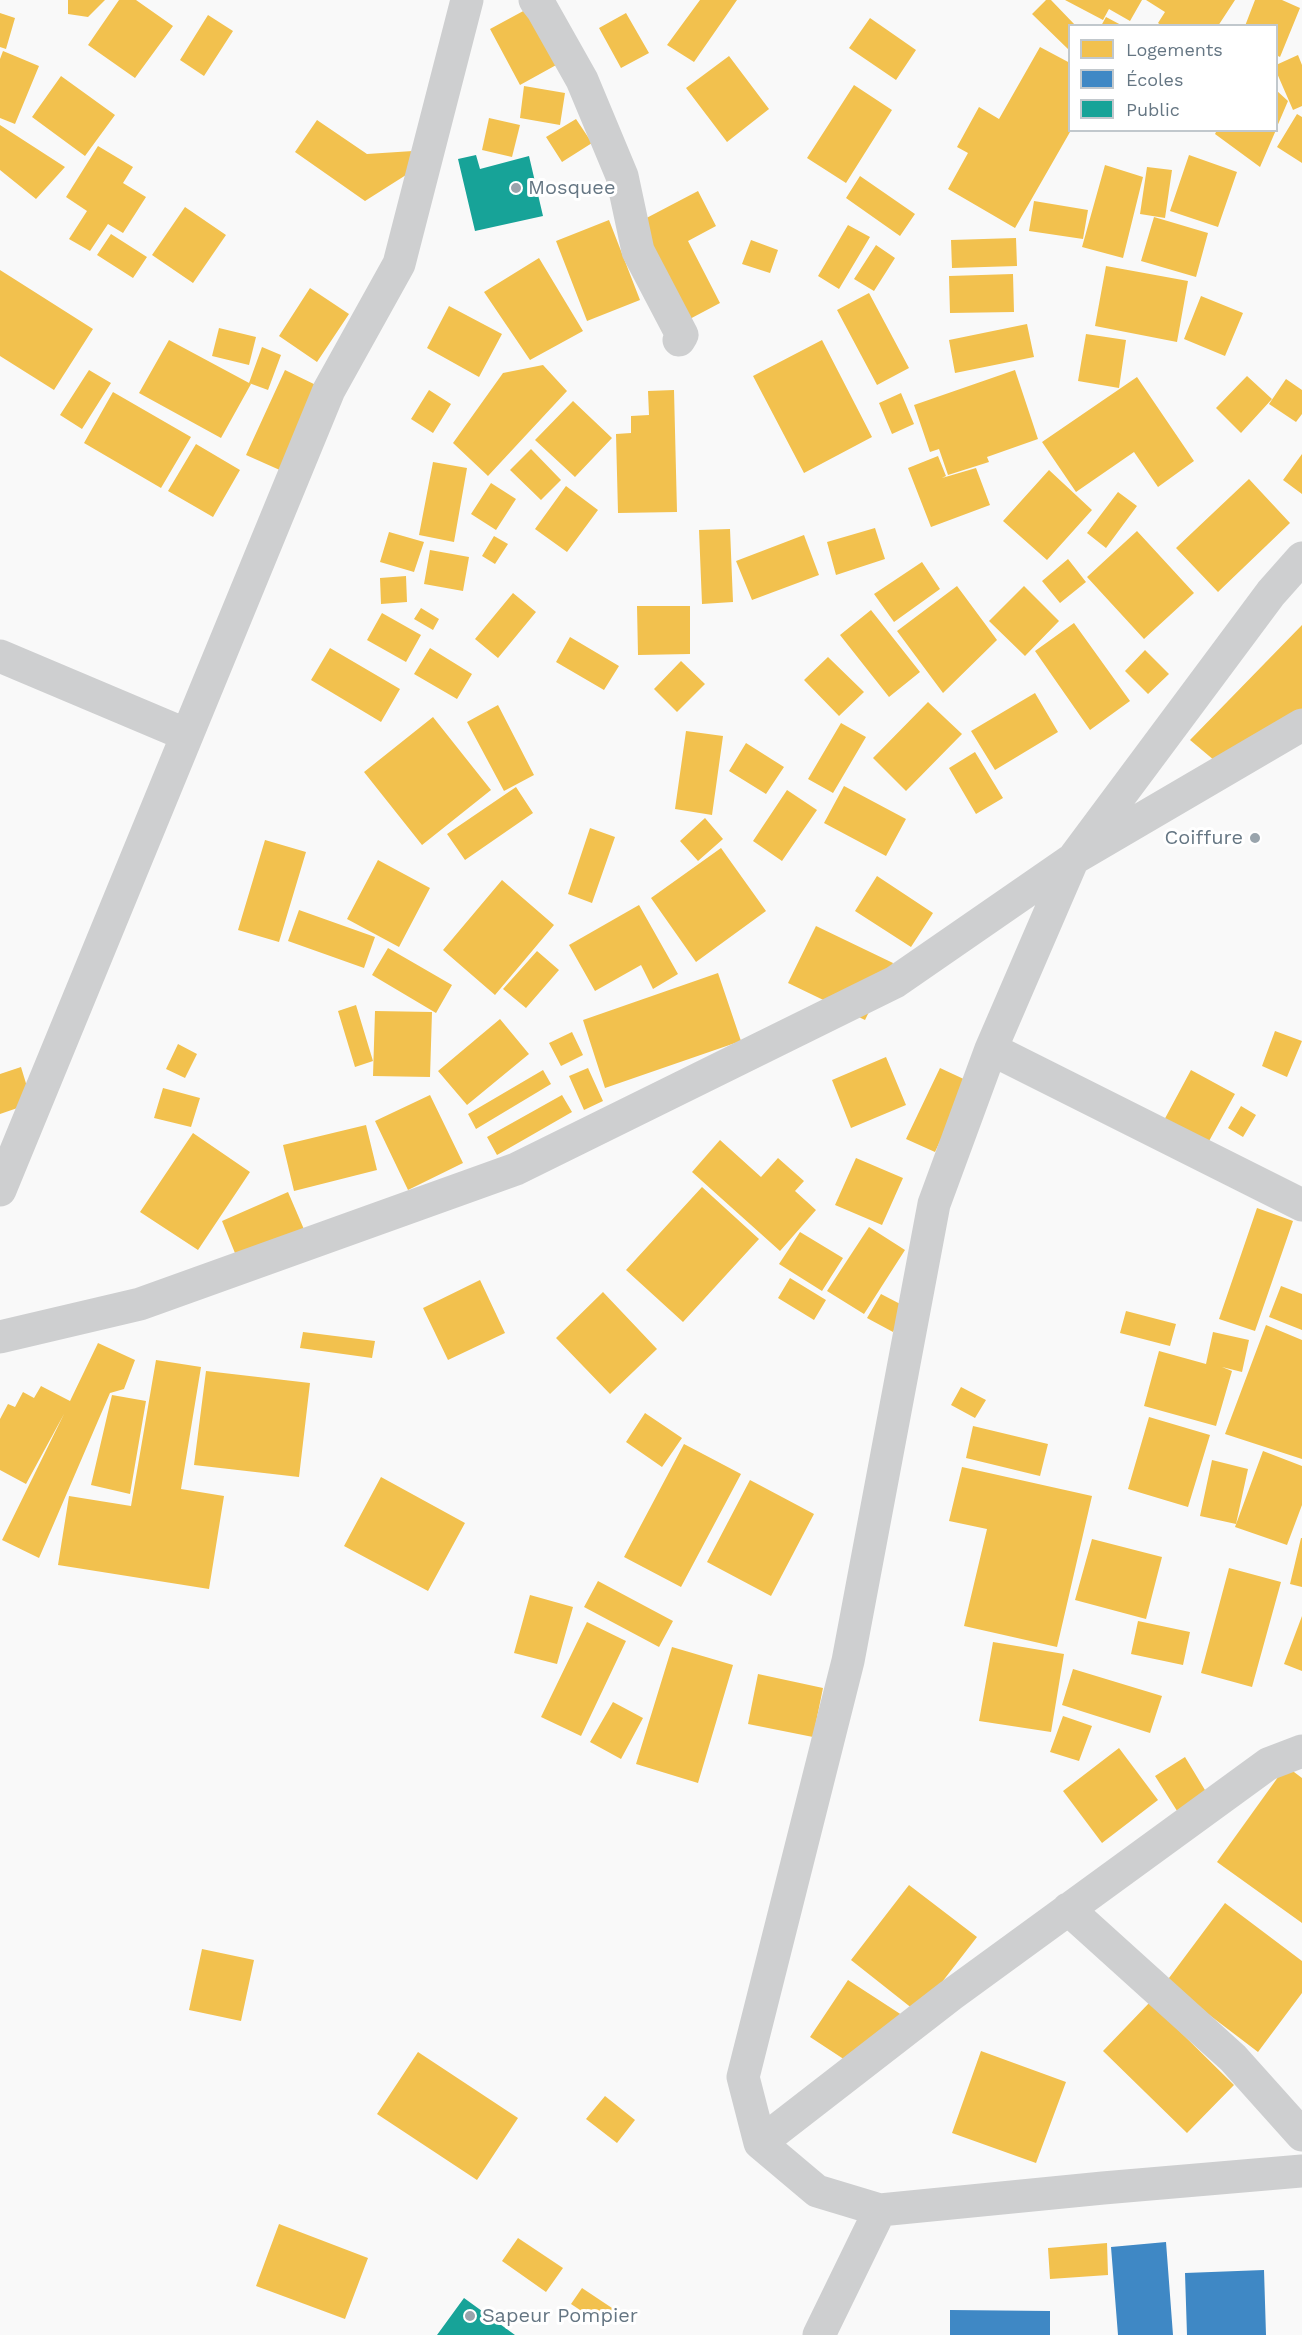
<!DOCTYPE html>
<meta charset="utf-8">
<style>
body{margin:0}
#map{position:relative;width:1302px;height:2335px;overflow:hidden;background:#f9f9f9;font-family:"Work Sans",sans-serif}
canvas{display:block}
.legend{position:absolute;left:1068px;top:24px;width:210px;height:108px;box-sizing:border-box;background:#fff;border:2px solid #c1c8cd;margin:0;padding:8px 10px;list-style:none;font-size:18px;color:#657683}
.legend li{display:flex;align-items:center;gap:12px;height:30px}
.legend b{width:30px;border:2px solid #c1c8cd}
</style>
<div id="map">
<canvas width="1302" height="2335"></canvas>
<ul class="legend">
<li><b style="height:16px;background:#f2c14e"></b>Logements</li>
<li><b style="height:16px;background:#3f88c5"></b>Écoles</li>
<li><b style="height:16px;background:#17a398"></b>Public</li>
</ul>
</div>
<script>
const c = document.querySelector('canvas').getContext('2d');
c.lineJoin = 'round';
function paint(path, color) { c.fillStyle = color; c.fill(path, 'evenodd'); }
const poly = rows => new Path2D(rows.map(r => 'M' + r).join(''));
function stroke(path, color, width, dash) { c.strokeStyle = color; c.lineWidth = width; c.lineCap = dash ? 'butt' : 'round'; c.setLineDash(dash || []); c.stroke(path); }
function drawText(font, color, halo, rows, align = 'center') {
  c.font = font + ' "Work Sans",sans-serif'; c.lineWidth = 6; c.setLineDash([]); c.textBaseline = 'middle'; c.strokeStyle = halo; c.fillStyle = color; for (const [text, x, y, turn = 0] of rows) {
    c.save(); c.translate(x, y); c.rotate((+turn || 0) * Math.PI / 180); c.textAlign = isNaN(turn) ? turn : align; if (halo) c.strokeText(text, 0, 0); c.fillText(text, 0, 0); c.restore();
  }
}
const homes = poly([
 [68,0,105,0,88,17,68,14],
 [119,0,136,0,173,26,135,78,88,45],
 [700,0,737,0,694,62,667,45],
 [1046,0,1051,0,1076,26,1070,26,1070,51,1032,14],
 [1065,0,1142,0,1130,21,1109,9,1103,20],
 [1146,0,1235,0,1218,26,1162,26,1158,23,1165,12],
 [1255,0,1282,0,1300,8,1280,57,1276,55,1276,26,1245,26],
 [527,9,558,64,520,85,490,29],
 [0,13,15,18,6,49,0,47],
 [626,13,649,53,621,68,599,28],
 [208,15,233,31,204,76,180,60],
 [1106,17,1123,26,1101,26],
 [870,18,916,50,896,80,849,48],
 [1040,47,1070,63,1070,132,1015,228,948,189,968,153,957,147,979,107,999,119],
 [3,51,39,66,15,124,0,118,0,59],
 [1298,55,1302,65,1302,106,1293,110,1276,71,1276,65],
 [729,56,769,109,727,142,686,88],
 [61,76,115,115,85,156,32,117],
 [854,85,892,110,846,183,807,158],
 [524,86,565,93,560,125,520,118],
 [1276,90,1288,101,1276,129],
 [1297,114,1302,117,1302,163,1277,147],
 [489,118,520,125,512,157,482,150],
 [576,119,592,143,562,162,546,137],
 [317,120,367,154,413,151,406,175,365,201,295,152],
 [0,125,65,167,36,199,0,170],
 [1217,130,1276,130,1260,167,1215,134],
 [98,146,133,167,123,183,146,197,123,233,108,224,90,251,69,239,87,211,66,197],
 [1189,155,1237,172,1218,227,1170,211],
 [1105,165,1143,177,1123,258,1082,247],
 [1147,167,1172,170,1165,218,1140,214],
 [860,176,915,214,900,236,846,198],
 [698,191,716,226,688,241,720,303,686,321,635,224],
 [1034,201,1088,210,1083,239,1029,231],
 [185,207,226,235,193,283,152,255],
 [1154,217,1208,233,1196,277,1141,261],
 [609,220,640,300,587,321,556,241],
 [848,225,870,237,839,289,818,276],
 [111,234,147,257,133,278,97,255],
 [1016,238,1017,266,952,268,951,240],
 [751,240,778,250,770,273,742,264],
 [876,245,895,258,874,291,854,279],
 [539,258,583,331,530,360,484,292],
 [1106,266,1188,281,1177,342,1095,326],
 [0,270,93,329,54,390,0,356],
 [1013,274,1014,312,950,313,949,276],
 [310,288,349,314,317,362,279,336],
 [869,293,909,368,877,385,837,310],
 [1201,296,1243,313,1225,356,1184,339],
 [449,306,502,334,479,377,427,348],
 [1027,324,1034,357,955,373,949,340],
 [219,328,256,337,249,365,212,356],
 [1086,334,1126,340,1119,388,1078,381],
 [169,340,251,384,221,438,139,393],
 [822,340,872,437,804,473,753,376],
 [262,347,281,355,268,390,249,383],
 [543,365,567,391,488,476,453,443,503,373],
 [89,370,111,383,82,429,60,415],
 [285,370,320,387,282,471,246,455],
 [1015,370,1038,439,987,457,989,462,948,475,939,449,930,452,914,405],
 [1247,376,1272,399,1241,433,1216,408],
 [1137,377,1194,461,1158,487,1134,452,1076,492,1042,442],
 [1286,379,1302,390,1302,414,1296,422,1269,404],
 [429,390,451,404,433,433,411,419],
 [674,390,677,512,618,513,616,434,631,433,631,416,649,415,648,391],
 [113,392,191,437,161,488,84,443],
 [901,393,914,424,892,434,879,403],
 [573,401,612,438,575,477,535,440],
 [196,444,240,470,213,517,168,491],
 [531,449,561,480,541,500,510,470],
 [1302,454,1302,494,1283,480],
 [938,456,946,476,942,478,976,468,990,505,931,527,908,468],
 [433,462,467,468,454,542,419,535],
 [1049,470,1092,510,1047,560,1003,521],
 [1249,479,1290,523,1218,592,1176,548],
 [491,483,516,499,496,530,471,514],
 [566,486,598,510,567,552,535,529],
 [1118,492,1137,506,1106,548,1087,533],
 [875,528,885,559,836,575,827,542],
 [730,529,733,602,702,604,699,530],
 [1137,531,1194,593,1144,639,1087,577],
 [389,532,424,542,414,572,380,562],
 [804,535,819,575,752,600,736,561],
 [494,536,508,544,495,564,482,556],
 [430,550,469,557,463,591,424,584],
 [1068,559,1086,582,1060,603,1042,581],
 [922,562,940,589,894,622,874,594],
 [406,576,407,602,381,604,380,578],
 [957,586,997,640,943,693,897,631],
 [1024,586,1059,621,1025,656,989,621],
 [513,593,536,612,498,658,475,639],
 [637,606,690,606,690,654,638,655],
 [421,608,439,619,433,630,414,619],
 [871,610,920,672,889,697,840,635],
 [382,613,421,635,406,662,367,640],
 [1074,623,1130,701,1090,730,1035,651],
 [1302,625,1302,717,1221,766,1190,740],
 [570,637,619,666,604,690,556,662],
 [330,648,400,689,381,722,311,680],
 [430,648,472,674,457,699,414,674],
 [1145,650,1169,674,1148,694,1125,671],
 [828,657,864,692,839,716,804,680],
 [681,661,705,684,677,712,654,689],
 [1035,693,1058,732,995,770,971,731],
 [928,702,962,734,906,791,873,758],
 [498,705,534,775,504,791,467,722],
 [433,717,491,790,422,845,364,772],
 [841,723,866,737,833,793,808,779],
 [686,731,723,736,712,815,675,809],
 [746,743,784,767,766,794,729,771],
 [975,752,1003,798,976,814,949,768],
 [844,786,906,819,886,856,824,823],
 [516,787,533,813,465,860,447,834],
 [787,790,817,810,782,861,753,841],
 [705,818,723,839,698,861,680,841],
 [590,828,615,837,592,903,568,894],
 [265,840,306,852,279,942,238,930],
 [721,848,766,911,696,962,651,898],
 [378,860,430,888,399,947,347,919],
 [877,876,933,913,911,947,855,911],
 [502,880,554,925,495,995,443,950],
 [639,905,678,974,653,989,641,965,595,991,569,945],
 [299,910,375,937,364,968,288,941],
 [816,926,893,963,865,1020,788,983],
 [388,948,452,985,436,1013,372,975],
 [537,951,559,970,526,1008,503,989],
 [718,973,741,1041,605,1088,583,1020],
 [356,1005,373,1061,355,1067,338,1011],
 [375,1011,432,1012,430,1077,373,1076],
 [500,1019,529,1054,467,1105,438,1071],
 [1275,1031,1302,1041,1287,1077,1262,1066],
 [572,1032,583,1055,561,1066,549,1043],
 [178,1044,197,1054,185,1078,166,1069],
 [886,1057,906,1105,851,1128,832,1080],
 [21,1067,32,1103,0,1114,0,1074],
 [588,1068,603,1101,584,1110,569,1076],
 [940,1068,968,1081,935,1152,906,1139],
 [543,1070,551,1084,476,1129,468,1114],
 [1191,1070,1235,1094,1198,1161,1155,1137],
 [163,1088,200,1098,191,1127,154,1118],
 [430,1095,463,1163,408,1190,375,1121],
 [562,1095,572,1112,497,1155,487,1137],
 [1241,1106,1256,1115,1243,1137,1228,1128],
 [366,1125,377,1170,294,1191,283,1145],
 [193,1133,250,1172,198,1250,140,1212],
 [720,1140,761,1177,778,1158,804,1181,795,1191,816,1210,780,1251,692,1172],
 [856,1158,903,1178,882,1225,835,1205],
 [702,1187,759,1239,683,1322,626,1270],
 [288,1192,306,1234,239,1263,222,1221],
 [1257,1208,1293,1221,1255,1331,1219,1319],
 [869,1227,905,1250,864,1314,827,1291],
 [800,1232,843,1258,822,1291,779,1264],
 [790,1278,826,1300,814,1320,778,1298],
 [480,1280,505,1333,448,1360,423,1308],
 [1281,1286,1302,1294,1302,1330,1269,1317],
 [603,1292,657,1349,610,1394,556,1338],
 [881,1294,906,1307,893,1332,867,1318],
 [1126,1311,1176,1324,1170,1346,1120,1333],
 [1266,1325,1302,1340,1302,1459,1225,1434],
 [303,1332,375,1341,372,1358,300,1348],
 [1213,1332,1249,1340,1242,1372,1222,1367,1232,1371,1216,1426,1144,1406,1159,1351,1206,1364],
 [98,1343,135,1360,124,1389,110,1393,39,1558,2,1540,64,1414,26,1484,0,1470,0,1419,8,1404,15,1407,23,1392,34,1398,41,1386,70,1401],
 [156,1360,201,1367,181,1489,224,1496,209,1589,58,1565,69,1496,131,1506],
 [206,1371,310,1383,299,1477,194,1465],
 [961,1387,986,1400,975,1418,951,1405],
 [112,1395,146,1401,130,1494,91,1485],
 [645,1413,682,1438,662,1467,626,1442],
 [1149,1417,1210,1435,1188,1507,1128,1489],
 [973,1426,1048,1444,1040,1476,966,1458],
 [684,1444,741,1474,681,1587,624,1557],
 [1263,1451,1302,1466,1302,1505,1287,1545,1235,1527],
 [1212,1460,1248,1469,1236,1524,1200,1516],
 [962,1467,1092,1496,1057,1647,964,1626,987,1529,949,1521],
 [381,1477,465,1523,428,1591,344,1546],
 [750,1480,814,1514,771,1596,707,1562],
 [1301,1538,1302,1538,1302,1587,1290,1584],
 [1092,1539,1162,1557,1146,1619,1075,1600],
 [1229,1568,1281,1582,1252,1687,1201,1673],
 [598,1581,673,1621,659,1647,584,1607],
 [530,1595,573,1607,557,1664,514,1653],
 [1302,1616,1302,1671,1284,1664],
 [1138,1621,1190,1632,1183,1665,1131,1654],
 [587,1622,626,1641,581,1736,541,1717],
 [993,1642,1064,1654,1051,1732,979,1721],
 [672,1647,733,1665,698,1783,636,1764],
 [1073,1669,1162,1696,1150,1733,1062,1705],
 [758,1674,823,1688,813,1737,748,1724],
 [613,1702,643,1718,621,1759,590,1742],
 [1063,1716,1092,1726,1079,1761,1050,1752],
 [1119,1748,1158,1800,1102,1843,1063,1791],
 [1185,1757,1208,1795,1179,1814,1155,1776],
 [1286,1766,1302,1778,1302,1923,1217,1862],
 [909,1885,977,1937,918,2013,851,1960],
 [1225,1903,1302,1961,1302,1993,1258,2052,1166,1982],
 [202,1949,254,1960,241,2021,189,2010],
 [848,1980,908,2019,871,2077,810,2037],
 [1150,2002,1234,2085,1187,2133,1103,2051],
 [981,2051,1066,2082,1036,2163,952,2133],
 [418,2052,518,2118,477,2180,377,2114],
 [605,2096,635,2120,617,2143,586,2119],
 [279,2224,368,2258,345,2319,256,2286],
 [518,2238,563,2268,546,2292,502,2261],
 [1107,2243,1108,2275,1050,2279,1048,2248],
 [582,2288,615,2310,604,2326,571,2304]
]);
const schools = poly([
 [1166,2242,1173,2335,1118,2335,1111,2247],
 [1264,2270,1266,2335,1187,2335,1185,2273],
 [950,2310,1050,2311,1050,2335,950,2335]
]);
const public = poly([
 [476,155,480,169,529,156,543,216,475,231,458,159],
 [464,2298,515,2335,437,2335]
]);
const street = poly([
 [535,0,542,9,582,80,622,176,638,251,682,335,679,340],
 [1302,558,1271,593,1073,859,991,1049,934,1204,848,1661,743,2077,760,2143,817,2191,880,2210,1103,2188,1302,2171],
 [0,656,187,735],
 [991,1049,1302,1205],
 [0,1190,329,390,399,264,467,0],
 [0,1337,140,1304,516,1169,895,982,1073,859,1302,725],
 [1068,1909,1233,2058,1302,2135],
 [760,2143,951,1995,1268,1764,1302,1751],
 [819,2335,880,2210]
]);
const markers = [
 [516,188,6,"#99a4ac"],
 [1255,838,6,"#99a4ac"],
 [470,2316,6,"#99a4ac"]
];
const poiNames = [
 ["Mosquee",528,188],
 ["Coiffure",1243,838,"right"],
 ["Sapeur Pompier",482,2316]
];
paint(homes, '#f2c14e');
paint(schools, '#3f88c5');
paint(public, '#17a398');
stroke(street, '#cecfd0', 33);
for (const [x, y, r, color] of markers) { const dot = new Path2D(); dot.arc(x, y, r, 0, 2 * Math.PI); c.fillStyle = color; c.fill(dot); stroke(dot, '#fff', 2); }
drawText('20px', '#657683', '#fff', poiNames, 'left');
</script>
